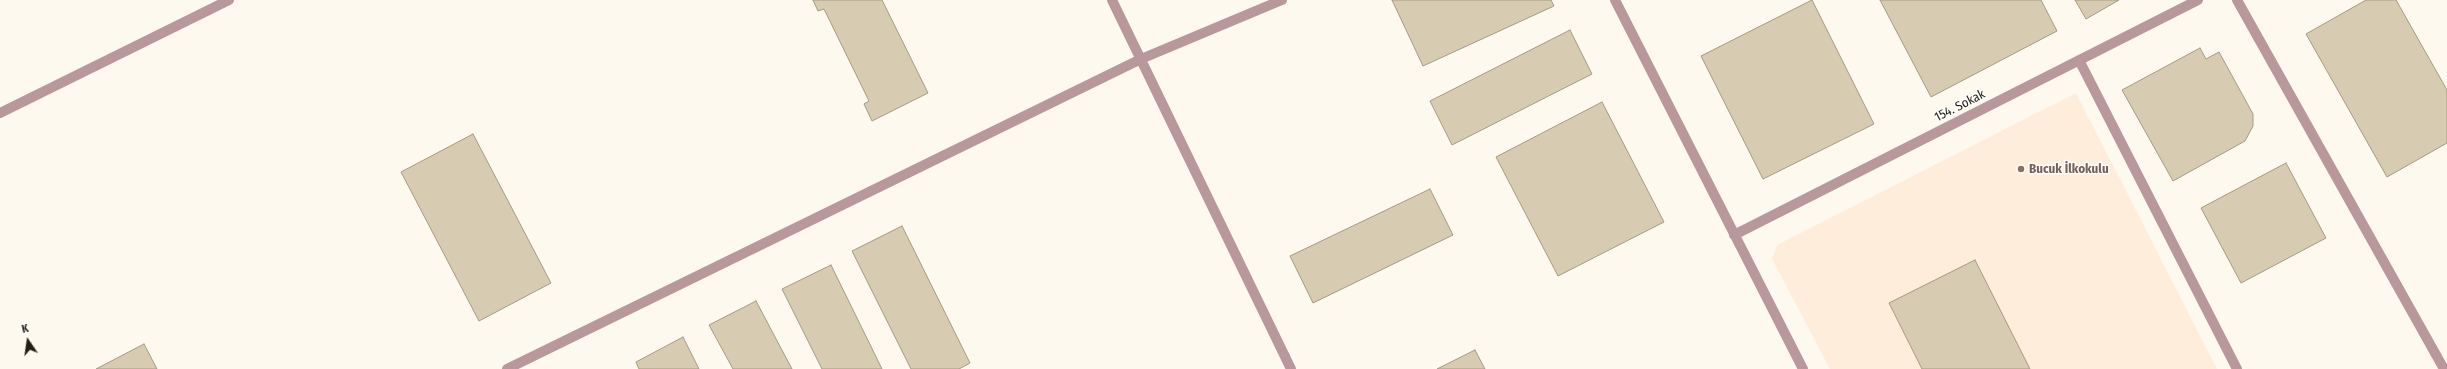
<!DOCTYPE html>
<meta charset="utf-8">
<style>
body{margin:0}
#map{position:relative;width:2447px;height:369px;overflow:hidden;background:#fef9ef;font-family:"Fira Sans Condensed",sans-serif}
canvas{display:block}
.north{position:absolute;left:8px;top:321px;width:40px;height:40px;-webkit-text-stroke:3px #fff;paint-order:stroke;rotate:347deg;font-size:11px;font-weight:700;line-height:16px;text-align:center;color:#231f15}
.north::after{content:'';display:block;margin:auto;width:14px;height:18px;background:#231f15;clip-path:polygon(50% 0,100% 100%,50% 72%,0 100%)}
</style>
<div id="map">
<canvas width="2447" height="369"></canvas>
<div class="north">K</div>
</div>
<script>
const c = document.querySelector('canvas').getContext('2d');
c.lineJoin = 'round';
function paint(path, color) { c.fillStyle = color; c.fill(path, 'evenodd'); }
const poly = rows => new Path2D(rows.map(r => 'M' + r).join(''));
function stroke(path, color, width, dash) { c.strokeStyle = color; c.lineWidth = width; c.lineCap = dash ? 'butt' : 'round'; c.setLineDash(dash || []); c.stroke(path); }
function drawText(font, color, halo, rows, align = 'center') {
  c.font = font + ' "Fira Sans Condensed",sans-serif'; c.lineWidth = 3; c.setLineDash([]); c.textBaseline = 'middle'; c.strokeStyle = halo; c.fillStyle = color; for (const [text, x, y, turn = 0] of rows) {
    c.save(); c.translate(x, y); c.rotate((+turn || 0) * Math.PI / 180); c.textAlign = isNaN(turn) ? turn : align; if (halo) c.strokeText(text, 0, 0); c.fillText(text, 0, 0); c.restore();
  }
}
const education = poly([
 [2076,93,2217,369,1830,369,1772,259,1777,245]
]);
const building = poly([
 [813,0,882,0,928,93,872,121,864,104,869,101,824,9,818,11,813,0],
 [1392,0,1551,0,1554,6,1423,66,1392,0],
 [1812,0,1874,124,1763,179,1701,56,1812,0],
 [1880,0,2041,0,2057,31,1931,97,1880,0],
 [2075,0,2119,0,2086,19,2075,0],
 [2366,0,2396,0,2447,90,2447,143,2387,177,2306,34,2366,0],
 [1570,30,1592,74,1452,145,1430,101,1570,30],
 [2200,48,2206,59,2219,52,2253,114,2253,126,2245,141,2173,181,2122,90,2200,48],
 [1602,102,1664,222,1558,276,1496,157,1602,102],
 [473,134,551,283,479,321,401,172,473,134],
 [2286,163,2326,238,2241,283,2201,208,2286,163],
 [1430,189,1453,235,1313,303,1290,256,1430,189],
 [902,226,970,363,959,369,911,369,852,251,902,226],
 [1975,260,2030,369,1922,369,1889,303,1975,260],
 [831,265,882,369,822,369,782,289,831,265],
 [756,301,792,369,733,369,709,325,756,301],
 [683,337,699,369,639,369,636,362,683,337],
 [144,344,157,369,96,369,144,344],
 [1475,350,1485,369,1437,369,1475,350]
]);
const street = poly([
 [1112,0,1291,369],
 [1615,0,1803,369],
 [2237,0,2444,369],
 [2079,60,2237,369],
 [0,113,229,0],
 [1734,235,2198,0],
 [507,369,1141,59,1282,0]
]);
const markers = [
 [2021,169,4,"#8d6e63"]
];
const streetNames = [
 ["154. Sokak",1960,106,-27]
];
const educationNames = [
 ["Bucuk İlkokulu",2029,169]
];
paint(education, '#feeddb');
paint(building, '#d7ccb2');
stroke(building, '#a59a81', 1);
stroke(street, '#b8989a', 10);
for (const [x, y, r, color] of markers) { const dot = new Path2D(); dot.arc(x, y, r, 0, 2 * Math.PI); c.fillStyle = color; c.fill(dot); stroke(dot, '#fff', 1.5); }
drawText('13px', '#231f15', '#fff', streetNames);
drawText('bold 13px', '#785e54', '#fff', educationNames, 'left');
</script>
